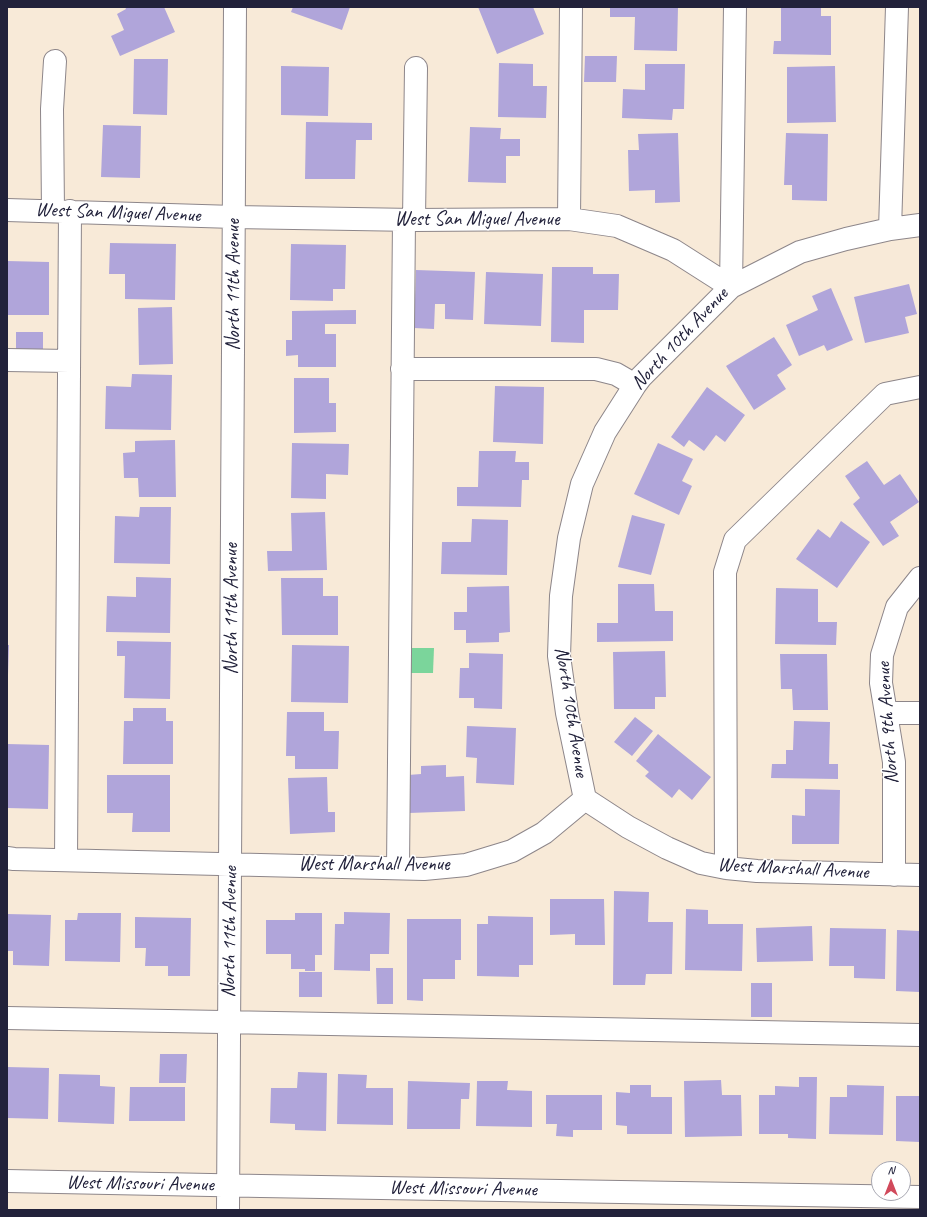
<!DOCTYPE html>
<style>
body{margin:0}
#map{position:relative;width:927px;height:1217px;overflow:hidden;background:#f8ead8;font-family:Caveat,sans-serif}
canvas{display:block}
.frame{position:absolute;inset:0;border:8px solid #22223b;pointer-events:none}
.north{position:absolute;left:871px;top:1161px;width:40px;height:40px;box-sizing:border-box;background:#fff;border:1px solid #a7a7b1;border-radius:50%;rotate:0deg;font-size:11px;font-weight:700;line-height:16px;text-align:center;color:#22223b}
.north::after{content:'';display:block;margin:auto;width:14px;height:18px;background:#d1495b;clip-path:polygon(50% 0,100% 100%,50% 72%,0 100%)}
</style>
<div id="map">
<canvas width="927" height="1217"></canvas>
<div class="frame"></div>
<div class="north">N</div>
</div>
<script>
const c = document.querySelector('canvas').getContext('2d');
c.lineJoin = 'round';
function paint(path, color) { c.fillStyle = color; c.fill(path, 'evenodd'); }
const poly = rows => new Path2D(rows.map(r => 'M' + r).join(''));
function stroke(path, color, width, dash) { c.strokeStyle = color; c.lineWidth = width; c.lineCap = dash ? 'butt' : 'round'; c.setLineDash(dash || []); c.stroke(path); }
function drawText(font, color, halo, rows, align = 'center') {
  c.font = font + ' Caveat,sans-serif'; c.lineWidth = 3; c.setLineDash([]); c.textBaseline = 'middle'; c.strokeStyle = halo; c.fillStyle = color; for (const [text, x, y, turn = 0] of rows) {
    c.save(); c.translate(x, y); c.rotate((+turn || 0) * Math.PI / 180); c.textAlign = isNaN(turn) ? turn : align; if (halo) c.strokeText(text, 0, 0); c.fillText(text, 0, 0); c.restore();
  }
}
const green = poly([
 [409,648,434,648,433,673,408,673]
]);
const building = poly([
 [125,7,164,7,175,32,120,56,111,36,124,30,117,14,126,9],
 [293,7,350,7,342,30,291,12],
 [478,7,533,7,544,34,497,54],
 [610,7,678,7,677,51,634,50,635,17,610,17],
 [781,7,821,7,821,16,831,16,831,55,773,54,774,41,781,41],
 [585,56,617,56,616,82,584,82],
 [134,59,168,59,167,115,133,114],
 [499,63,533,64,533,86,547,86,546,118,498,117],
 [645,64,685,64,684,109,673,109,672,120,622,118,623,89,645,90],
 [281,66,329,67,328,116,281,115],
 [835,66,836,122,787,123,787,67],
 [306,122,372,123,372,140,356,140,355,179,305,179],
 [103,125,141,126,140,178,101,177],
 [470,127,501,128,500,139,520,139,520,156,506,156,506,183,468,182],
 [678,133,680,202,655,203,655,190,629,191,628,150,639,150,638,134],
 [786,133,828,134,827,201,792,200,792,185,784,185],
 [110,243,176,244,175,300,125,299,125,274,109,274],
 [291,244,346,245,345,289,333,289,333,301,290,300],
 [7,261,49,262,49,315,7,315],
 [552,267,593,267,593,274,619,274,618,310,584,310,584,343,551,342],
 [416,270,475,272,473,320,445,319,445,304,435,304,434,329,414,328],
 [486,272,543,274,541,326,484,324],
 [909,284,917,314,905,317,909,333,865,343,854,297],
 [831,288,853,340,827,351,824,345,799,356,786,325,818,310,812,296],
 [172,307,173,364,139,365,138,308],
 [356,310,356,324,325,324,325,334,336,334,336,367,298,367,298,355,286,356,286,340,292,340,292,311],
 [16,332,43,332,43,354,16,354],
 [774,337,792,365,777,375,786,389,754,410,726,366],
 [132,374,172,375,171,430,105,429,106,386,131,387],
 [294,378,329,378,329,403,336,403,336,432,294,433],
 [495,386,544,387,543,444,493,442],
 [707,387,745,415,725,442,716,435,704,451,689,440,684,447,671,437],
 [175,440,176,497,139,497,138,478,124,478,123,453,135,452,135,441],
 [292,443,349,444,348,475,326,474,326,499,291,498],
 [658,443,693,459,682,481,692,486,679,515,634,494],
 [479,451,516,451,515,462,529,462,529,480,522,480,521,507,457,506,457,487,478,487],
 [867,461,884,485,900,474,919,502,890,522,899,536,883,546,853,504,860,498,845,476],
 [140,507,171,507,170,564,114,563,115,516,139,517],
 [325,512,327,570,268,571,267,551,292,551,291,513],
 [632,515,665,524,651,575,618,567],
 [472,519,508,520,507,575,441,574,442,542,471,542],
 [841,521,870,542,837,588,796,559,818,529,830,538],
 [136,577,171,578,170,633,106,632,107,596,136,597],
 [281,578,323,578,323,596,338,596,338,635,282,635],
 [618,584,654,584,655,611,673,611,673,641,597,642,597,623,618,623],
 [509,586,510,632,499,633,499,642,466,643,466,630,454,630,454,612,467,612,467,587],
 [776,588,818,589,818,622,837,622,836,645,775,644],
 [117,641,171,642,170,699,124,698,125,656,117,656],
 [7,645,9,645,8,675,7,675],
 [292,645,349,646,348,703,291,702],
 [665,651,666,697,655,697,655,709,614,709,613,652],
 [469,653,503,654,502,709,474,708,474,698,459,698,460,668,469,668],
 [780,654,827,654,828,710,793,710,792,689,781,689],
 [133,708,166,708,166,721,173,721,173,764,123,764,124,721,133,721],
 [287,712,324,712,324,731,339,731,338,769,295,769,295,756,286,756],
 [635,717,653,731,632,756,614,742],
 [794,721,830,722,829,764,838,764,838,779,771,778,772,764,786,764,786,750,793,750],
 [467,726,516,728,514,785,476,783,477,758,466,757],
 [658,734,711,777,692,800,679,789,672,798,645,776,649,772,636,761],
 [7,744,49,745,48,809,7,808],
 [446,765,446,777,464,776,465,811,409,813,408,775,421,774,421,766],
 [107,775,170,775,170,832,132,832,133,813,107,813],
 [327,777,328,812,335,812,335,832,290,834,288,778],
 [805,789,840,790,839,844,792,844,792,815,805,816],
 [614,891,649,892,648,922,673,922,672,974,646,974,645,985,613,985],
 [550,899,604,899,605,945,575,945,575,934,550,935],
 [686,909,708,910,708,924,743,924,742,971,685,970],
 [344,912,390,913,389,954,370,954,370,971,334,970,335,924,344,924],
 [78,913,121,913,120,962,65,961,65,920,77,920],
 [295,913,322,913,322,955,315,955,315,971,305,971,305,969,291,969,291,954,266,954,266,920,295,920],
 [7,914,51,915,49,966,13,965,13,951,7,951],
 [488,916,533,917,533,965,519,965,519,977,477,976,477,924,488,924],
 [135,917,191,918,190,976,168,976,168,966,145,966,146,948,135,948],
 [407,919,461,919,461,960,455,960,455,979,423,979,423,1001,407,1000],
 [812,926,813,961,757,962,756,928],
 [830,928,886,929,885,979,854,978,854,966,829,966],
 [897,930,920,931,920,992,896,991],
 [376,968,393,968,393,1004,377,1004],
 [299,972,322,972,322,997,299,997],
 [751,983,772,983,772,1017,751,1017],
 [160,1054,187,1054,186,1083,159,1083],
 [7,1067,49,1068,48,1119,7,1118],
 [298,1072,327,1073,326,1131,295,1130,295,1124,270,1123,271,1088,297,1088],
 [59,1074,100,1075,100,1086,115,1087,114,1124,58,1122],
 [338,1074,367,1075,366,1088,393,1088,393,1125,337,1124],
 [799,1077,817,1077,816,1139,788,1138,788,1134,759,1134,759,1095,775,1095,775,1086,799,1087],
 [721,1080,722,1095,741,1095,742,1136,685,1137,684,1081],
 [408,1081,470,1083,469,1099,461,1099,460,1129,407,1129],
 [477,1081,508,1081,507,1090,532,1091,532,1127,476,1126],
 [630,1085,651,1085,651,1097,672,1097,672,1134,627,1134,627,1126,616,1125,616,1092,630,1093],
 [847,1085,884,1086,883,1135,829,1134,830,1097,847,1097],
 [130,1087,185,1087,185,1121,129,1121],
 [546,1095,602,1095,602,1130,573,1130,573,1137,556,1136,557,1124,546,1124],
 [896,1096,920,1096,920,1142,896,1141]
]);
const minor = poly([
 [7,210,234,217,414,220,569,219,617,226,673,250,731,287,800,252,846,239,890,229,920,225],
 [53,211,52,109,55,61],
 [569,219,571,7],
 [414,220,416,68],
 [890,229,897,7],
 [7,360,69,361],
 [402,369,596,369,616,374,635,385],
 [886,713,920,713],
 [585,799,567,713,559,656,561,596,569,538,582,484,605,432,635,385,641,377,731,287,735,7],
 [585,799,628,827,667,848,701,863,726,868,757,871,920,875],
 [7,858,14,859,424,869,466,865,512,851,544,833,585,799],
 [66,860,70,211],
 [398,868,404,220],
 [726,868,725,572,735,540,885,394,920,387],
 [894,875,894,762,881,683,882,655,897,607,920,578],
 [7,1018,920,1035],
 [7,1181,261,1186,920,1197],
 [228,1210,235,7]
]);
const streetNames = [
 ["West San Miguel Avenue",118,213,2],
 ["West San Miguel Avenue",477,220],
 ["North 11th Avenue",234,285,-90],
 ["North 10th Avenue",680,339,-47],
 ["North 11th Avenue",232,609,-90],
 ["North 10th Avenue",571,712,81],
 ["North 9th Avenue",888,723,-94],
 ["West Marshall Avenue",374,865],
 ["West Marshall Avenue",793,869,3],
 ["North 11th Avenue",230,932,-89],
 ["West Missouri Avenue",140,1184,1],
 ["West Missouri Avenue",463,1189,1]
];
paint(green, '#7bd59b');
paint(building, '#b0a5da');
stroke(minor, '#8d868a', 24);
stroke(minor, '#fff', 22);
drawText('20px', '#22223b', '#fff', streetNames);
</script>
